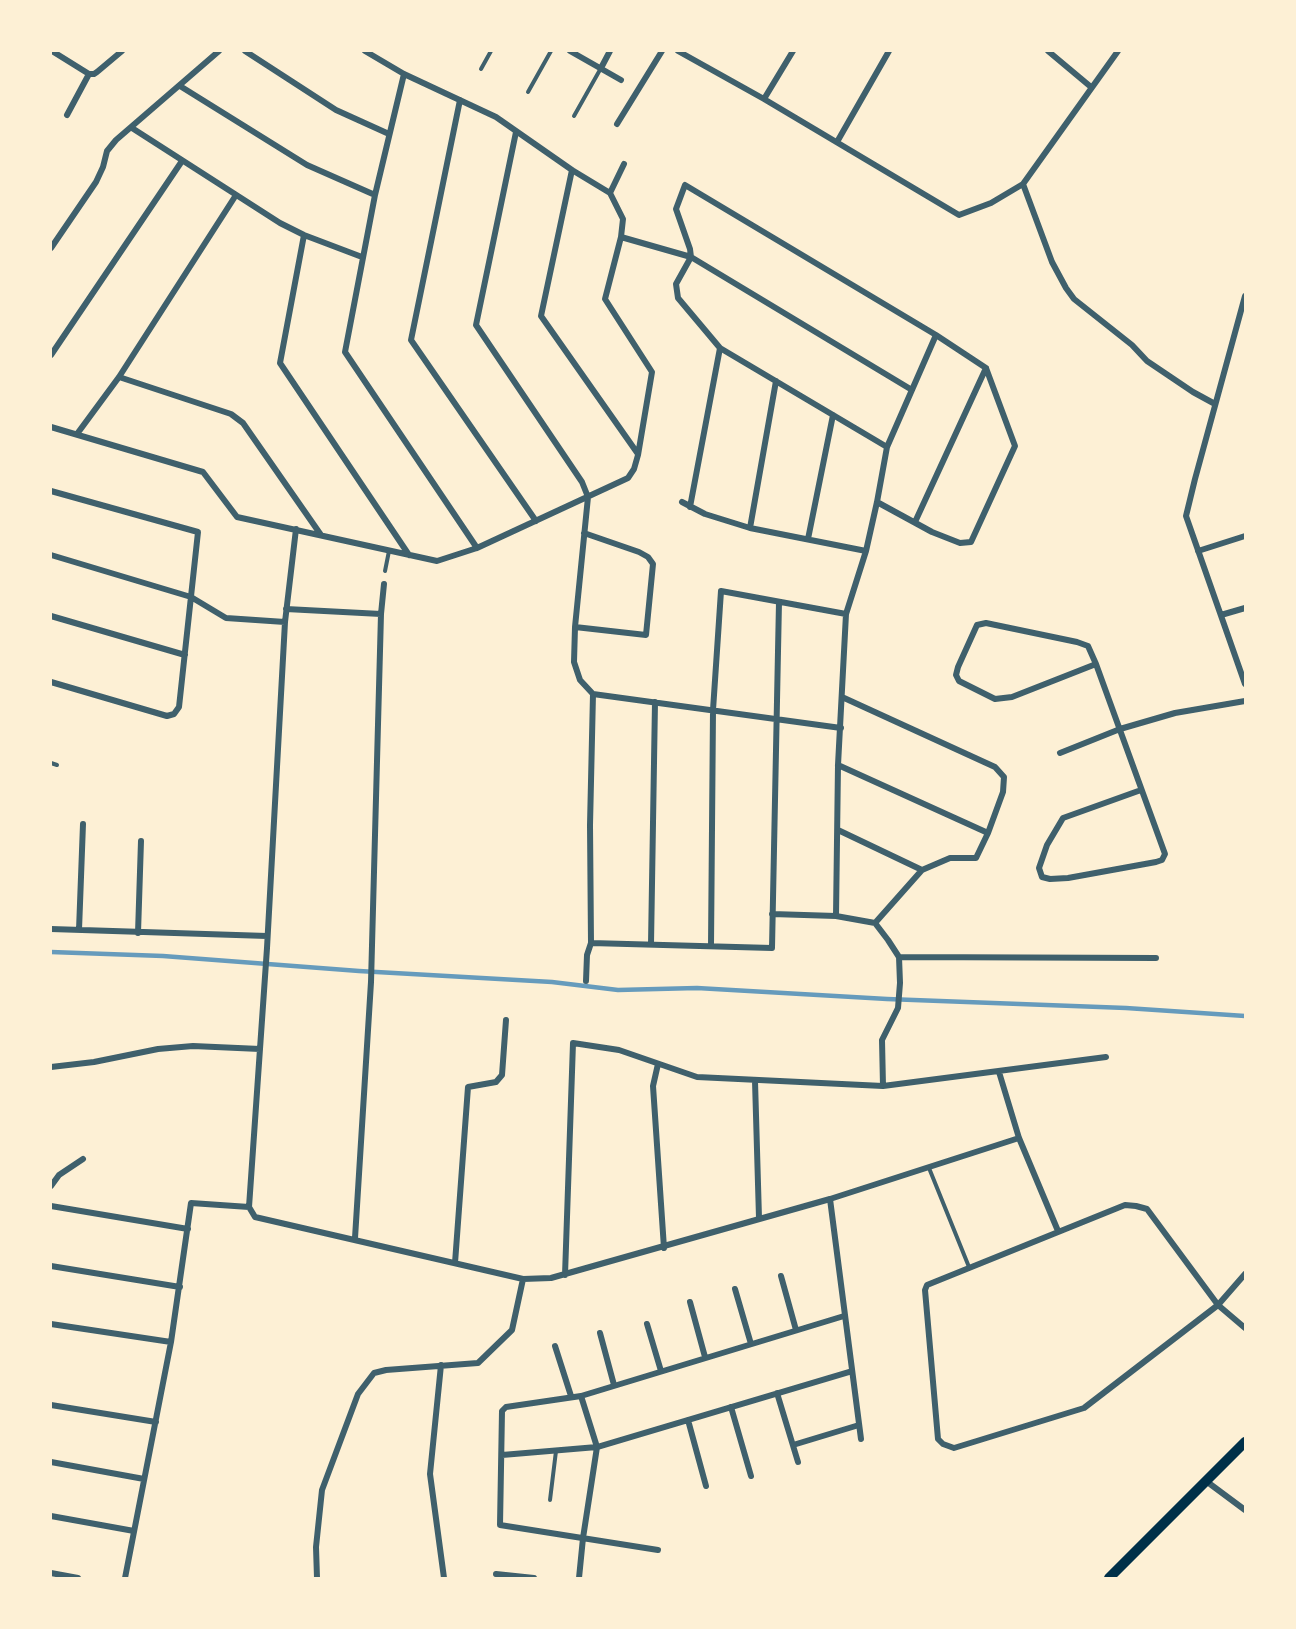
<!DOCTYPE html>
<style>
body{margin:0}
#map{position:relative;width:1296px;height:1629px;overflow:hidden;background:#fdf0d5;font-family:"Golos Text",sans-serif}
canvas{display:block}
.frame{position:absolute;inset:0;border:52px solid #fdf0d5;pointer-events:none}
</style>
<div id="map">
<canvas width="1296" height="1629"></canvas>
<div class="frame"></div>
</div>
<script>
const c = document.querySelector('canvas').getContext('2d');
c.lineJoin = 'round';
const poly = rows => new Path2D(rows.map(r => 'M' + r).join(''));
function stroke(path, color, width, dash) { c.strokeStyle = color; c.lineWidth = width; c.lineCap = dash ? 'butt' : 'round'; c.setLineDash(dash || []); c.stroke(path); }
const stream = poly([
 [51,952,163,956,359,971,552,982,618,990,697,988,887,999,1126,1008,1245,1016]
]);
const service = poly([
 [481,69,491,51],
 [528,92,551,51],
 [574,116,601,68],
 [385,571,389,551],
 [51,763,57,765],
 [929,1168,969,1267],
 [550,1500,556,1451]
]);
const minor = poly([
 [52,51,89,74],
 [245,51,336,110,389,134],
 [570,51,621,80],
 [678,51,764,99,959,215,991,203,1023,184,1118,51],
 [1048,51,1091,87],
 [601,68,610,51],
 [404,74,375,195,345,352,477,548],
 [180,86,307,165,375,195],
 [764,99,793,51],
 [460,100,411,340,536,521],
 [67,115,89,74,94,74,97,72,122,51],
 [617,124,662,51],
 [132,128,280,223,304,235,362,257],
 [516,132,476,325,582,482,588,497,575,627,574,662,580,680,593,694],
 [837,142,889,51],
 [572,170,541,316,638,454],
 [1023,184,1052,262,1066,288,1074,299,1132,345,1147,361,1193,392,1215,404],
 [610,193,624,164],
 [304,235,280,363,409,555],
 [621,237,691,257,912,390],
 [51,248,96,182,103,167,107,151,116,140,219,51],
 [1245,296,1195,479,1186,516,1245,684],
 [51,355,182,161],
 [119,377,231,414,243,423,321,535],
 [51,427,203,472,237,517,437,561,477,548,628,478,634,469,638,455,652,372,605,299,621,237,623,219,610,193,572,170,496,117,404,74,365,51],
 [77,434,119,377,236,195],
 [51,491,198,532,179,707,174,714,167,716,51,682],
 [682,502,705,514,750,528,866,551],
 [877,502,932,532,960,543,971,542,1015,446,986,368,936,335,685,185,676,209,690,249,691,257,676,284,678,298,720,348,887,447],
 [690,507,720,348],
 [915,522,986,368],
 [750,528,776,381],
 [808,539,833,415],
 [1198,551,1245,536],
 [51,555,191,597,226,618,285,622],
 [286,609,381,614],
 [1221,615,1245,608],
 [51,616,185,655],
 [575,627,646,635,653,564,648,557,639,552,584,533],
 [1096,664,1012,697,995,699,959,681,956,675,958,667,977,625,986,623,1077,642,1088,646,1096,664,1165,854,1162,860,1156,862,1068,878,1050,879,1042,877,1039,868,1047,845,1063,818,1141,790],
 [593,694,841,728],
 [842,697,995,767,1004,777,1003,792,988,833,976,858,950,858,922,870,875,923],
 [1060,753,1120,729,1175,713,1245,701],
 [838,765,988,833],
 [838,830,922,870],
 [772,914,836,916,875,923,888,940,899,957,900,983,898,1008,882,1040,883,1086],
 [836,916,838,765,846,614,866,551,877,502,887,447,936,335],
 [51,929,267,936],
 [79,930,83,824],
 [138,933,141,841],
 [591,943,772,948,779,602],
 [651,944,655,702],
 [711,946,713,710,721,591,846,614],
 [899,957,1156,958],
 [586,981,587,955,591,943,590,825,593,694],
 [658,1064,653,1086,664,1248],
 [51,1067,94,1062,158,1049,193,1046,260,1049],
 [999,1072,1019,1138,1058,1231],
 [755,1081,759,1218],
 [51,1186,59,1175,83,1159],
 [830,1199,861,1439],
 [51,1206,188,1229],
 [249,1207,255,1217,523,1279,551,1278,830,1199,1019,1138],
 [249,1207,267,948,285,622,296,529],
 [355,1238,371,982,381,614,384,584],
 [455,1263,468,1087,496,1082,502,1075,506,1020],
 [51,1266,180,1287],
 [1245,1274,1218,1305,1084,1408,954,1448,943,1444,938,1439,925,1290,927,1285,1125,1205,1136,1206,1147,1209,1218,1305,1245,1328],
 [565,1275,573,1043,619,1050,697,1077,883,1086,1106,1057],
 [781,1276,796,1330],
 [735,1289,751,1344],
 [690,1302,705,1357],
 [51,1324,171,1342],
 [647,1324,661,1371],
 [600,1333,614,1385],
 [555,1346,571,1396],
 [441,1365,430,1474,444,1578],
 [777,1393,798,1462],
 [51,1405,156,1422],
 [731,1407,751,1476],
 [688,1420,706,1486],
 [793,1445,859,1425],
 [502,1455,597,1447,852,1371],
 [51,1462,144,1479],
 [1206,1481,1245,1510],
 [51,1516,134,1531],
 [658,1550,500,1525,502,1411,506,1407,581,1396,844,1316],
 [51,1573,78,1578],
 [496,1574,534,1578],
 [125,1578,171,1342,191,1203,249,1207],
 [317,1578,316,1547,322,1490,358,1394,374,1373,386,1370,478,1363,512,1330,523,1279],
 [579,1578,583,1538,597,1447,581,1396]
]);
const secondary = poly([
 [1109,1578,1245,1442]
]);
stroke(stream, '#669bbc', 4.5);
stroke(service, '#3f606c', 4);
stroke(minor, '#3f606c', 6);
stroke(secondary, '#003049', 10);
</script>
